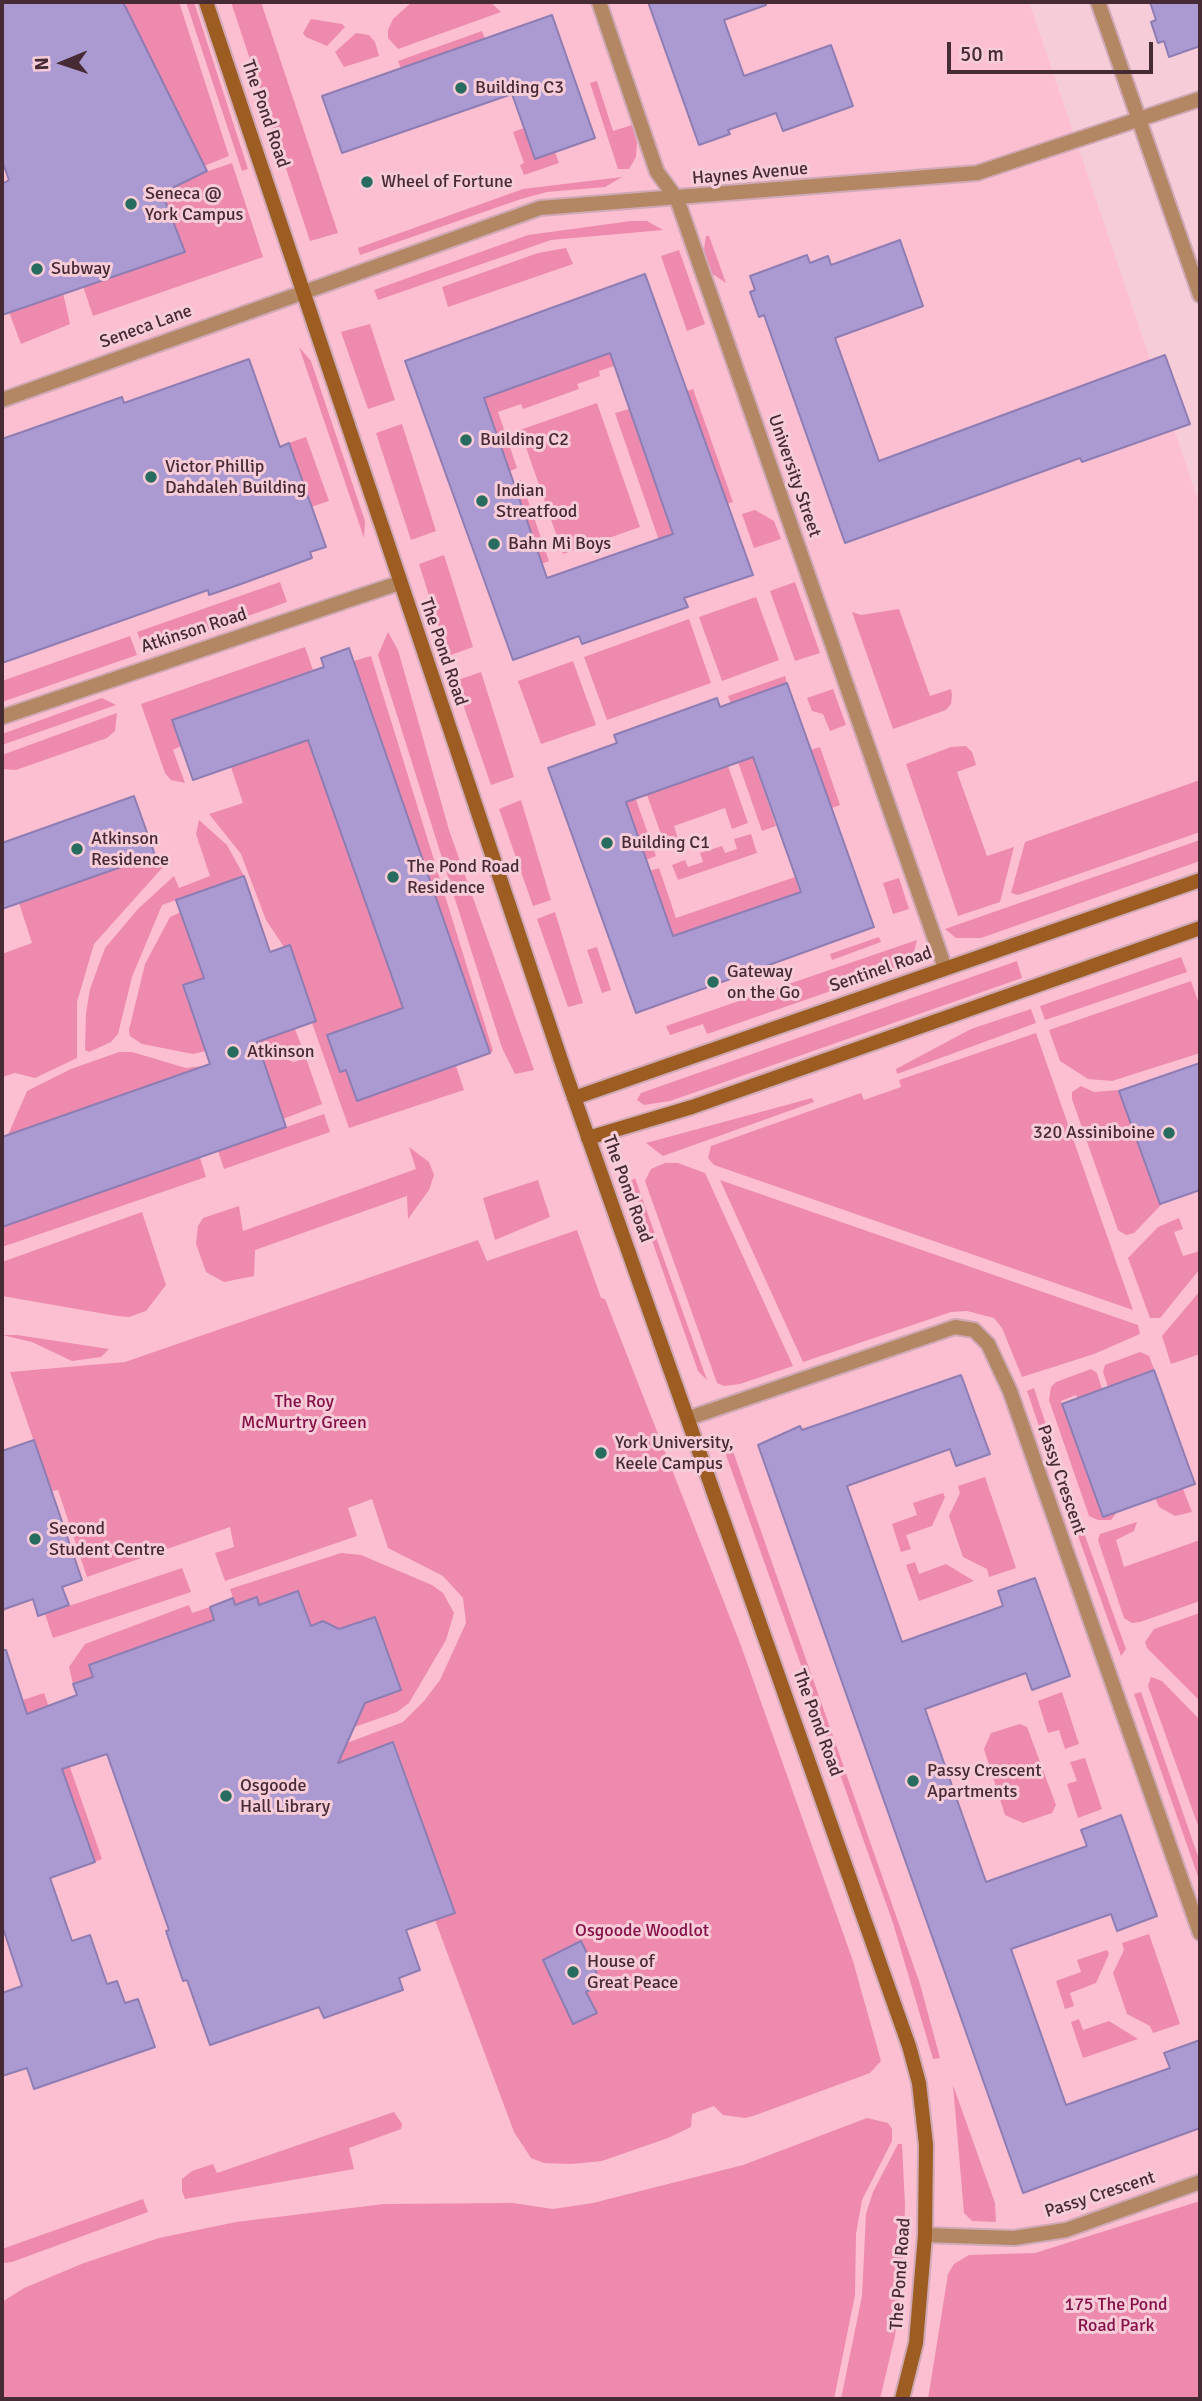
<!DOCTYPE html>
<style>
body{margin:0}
#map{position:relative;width:1202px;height:2401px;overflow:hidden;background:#f6ccd9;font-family:Signika,sans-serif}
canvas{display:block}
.frame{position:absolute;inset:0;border:4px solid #462b34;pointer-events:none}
.north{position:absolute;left:28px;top:28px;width:70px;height:70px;-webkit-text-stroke:5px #f6ccd9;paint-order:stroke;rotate:268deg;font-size:19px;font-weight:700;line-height:28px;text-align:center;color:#462b34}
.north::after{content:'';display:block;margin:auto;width:24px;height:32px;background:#462b34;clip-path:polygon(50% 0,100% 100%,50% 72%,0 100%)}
.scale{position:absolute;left:947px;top:42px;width:206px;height:32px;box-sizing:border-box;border:4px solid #462b34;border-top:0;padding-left:9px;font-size:21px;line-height:24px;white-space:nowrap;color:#462b34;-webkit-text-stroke:5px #f6ccd9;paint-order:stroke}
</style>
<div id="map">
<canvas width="1202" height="2401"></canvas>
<div class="frame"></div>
<div class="north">N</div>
<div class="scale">50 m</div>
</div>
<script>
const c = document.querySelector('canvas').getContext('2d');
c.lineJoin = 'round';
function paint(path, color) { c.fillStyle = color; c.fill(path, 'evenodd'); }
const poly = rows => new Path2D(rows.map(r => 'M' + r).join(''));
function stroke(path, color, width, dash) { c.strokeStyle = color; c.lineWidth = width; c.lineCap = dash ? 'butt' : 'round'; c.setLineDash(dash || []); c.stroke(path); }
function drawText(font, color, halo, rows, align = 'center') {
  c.font = font + ' Signika,sans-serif'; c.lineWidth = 6; c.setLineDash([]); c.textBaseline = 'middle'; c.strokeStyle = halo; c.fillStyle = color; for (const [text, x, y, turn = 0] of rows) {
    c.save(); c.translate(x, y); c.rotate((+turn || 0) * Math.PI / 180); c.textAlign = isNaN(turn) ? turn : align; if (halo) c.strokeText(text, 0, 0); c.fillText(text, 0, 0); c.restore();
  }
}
const built = poly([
 [2,2,1029,2,1200,506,1200,2399,2,2399]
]);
const green = poly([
 [135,2,179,2,229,156,204,166,124,5],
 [186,2,194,2,248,169,242,171],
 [231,2,261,2,338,233,310,241],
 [412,2,490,2,501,12,398,49,388,38,388,30,393,19],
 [311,19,342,24,345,27,327,46,306,37,303,33],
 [482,31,485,39,401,69,398,61],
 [356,33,369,35,375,42,379,56,344,67,335,52],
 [597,81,613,131,632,125,637,143,636,157,629,169,618,169,590,83],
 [524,128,535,159,555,152,559,163,524,175,520,165,524,163,513,132],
 [232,163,263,257,93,316,83,286,185,252,162,193,194,176],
 [622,177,605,187,547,192,521,199,360,255,358,248,523,189],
 [631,221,647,221,663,230,551,240,378,300,374,290,528,235],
 [706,236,709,236,726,283,711,273,704,249],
 [566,248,573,264,448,307,442,287,538,253],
 [679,250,705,324,687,331,661,256],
 [63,293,70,324,21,344,9,312],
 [370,324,395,400,368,409,341,332],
 [299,347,311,361,365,521,364,538],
 [610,353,614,366,599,371,600,376,577,384,579,389,523,409,521,404,498,412,517,468,510,471,484,398],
 [693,389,733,502,727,504,687,391],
 [597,403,640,527,563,554,520,430],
 [629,409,679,553,665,558,615,413],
 [402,424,436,531,411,540,376,433],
 [306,437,329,501,311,507,289,443],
 [521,480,549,561,542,564,514,483],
 [755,510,774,521,781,539,754,548,742,514],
 [444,555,473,647,448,656,419,564],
 [280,582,287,602,145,653,137,632],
 [795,582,820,653,795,661,770,591],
 [756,597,779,660,722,681,699,617],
 [899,609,930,696,951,689,952,695,951,704,946,710,893,729,852,612,861,615],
 [689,619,711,683,607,720,584,657],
 [388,632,398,650,449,830,534,1070,515,1074,502,1048,378,655],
 [130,636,137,655,2,702,2,681],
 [305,647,313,670,172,720,181,746,173,750,185,783,171,780,165,773,141,704],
 [371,656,493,1051,490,1053,354,661],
 [573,661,596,725,541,744,518,681],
 [481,672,514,777,491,785,455,681],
 [785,676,787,683,731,703,728,696],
 [833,689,846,725,830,731,823,714,812,711,807,698],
 [102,698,116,705,2,745,2,734],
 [117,713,115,731,107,738,16,770,2,769,2,755],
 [327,733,319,769,393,980,422,1001,327,1035,340,1071,346,1070,357,1101,456,1066,464,1090,349,1128,312,1023,316,1021,284,947,266,920,241,854,209,814,243,803,231,767],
 [966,746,972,752,976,765,957,772,987,856,1014,847,1000,902,958,916,906,764,951,747],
 [820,747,840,805,832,808,811,750],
 [752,756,776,826,762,831,738,762],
 [728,766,748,823,732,829,725,808,674,826,680,846,667,851,647,795],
 [1200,780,1200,832,1018,895,1011,893,1025,842],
 [635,797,656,856,646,860,625,801],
 [521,800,551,900,533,906,499,809],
 [199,820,227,845,244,876,162,905,132,977,118,1034,111,1042,89,1052,85,1050,86,1013,90,989,105,948,138,909,174,876,179,888,210,876,196,834],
 [751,834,757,853,678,880,672,865,685,860,688,867,703,862,700,853,722,846,725,853,737,849,734,839],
 [1200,840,1200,861,981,938,956,938,945,929],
 [155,855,171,858,94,944,77,1002,77,1058,35,1078,15,1073,2,1077,2,954,32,943,19,903],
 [659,868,676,918,795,877,800,892,673,936,650,871],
 [899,878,909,909,893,914,883,883],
 [181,912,204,978,184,985,206,1051,193,1054,142,1044,130,1036,129,1030,145,964,170,917],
 [555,912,583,1003,568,1007,537,919],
 [879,937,881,942,832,960,830,954],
 [917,940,913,956,903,966,707,1034,703,1024,670,1035,666,1026],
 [597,947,611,990,602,993,587,950],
 [1181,957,1187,972,1045,1020,1040,1006],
 [1017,961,1022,978,670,1101,644,1105,637,1100,641,1093],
 [1191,981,1200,1007,1200,1053,1112,1081,1088,1079,1060,1061,1049,1030],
 [1031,1009,1036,1023,897,1074,896,1069,971,1029],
 [295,1029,303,1050,294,1053,257,1042],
 [1036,1033,1133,1310,714,1165,708,1158,711,1146,861,1093,864,1100,901,1087,899,1080],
 [260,1051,294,1062,306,1058,322,1104,283,1119],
 [119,1052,132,1052,186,1068,203,1066,8,1135,27,1091,71,1069],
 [1081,1086,1094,1092,1119,1090,1129,1116,1161,1205,1134,1233,1126,1235,1118,1230,1072,1099,1072,1092],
 [812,1098,814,1102,663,1156,646,1143],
 [324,1114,330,1132,224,1169,218,1151],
 [409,1147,429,1162,434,1175,429,1190,408,1219,407,1196,255,1250,254,1276,224,1282,206,1272,196,1244,198,1226,203,1218,239,1206,243,1231,416,1169],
 [200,1158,206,1177,2,1247,2,1227],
 [665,1163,678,1163,705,1173,793,1366,740,1384,724,1386,717,1383,645,1181,651,1169],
 [635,1178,707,1380,698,1371,631,1181],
 [538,1180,550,1217,495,1240,483,1198],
 [720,1180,1138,1325,1140,1334,1094,1354,1022,1377,1002,1328,994,1318,967,1311,951,1312,803,1362],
 [142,1212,166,1285,146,1311,129,1317,117,1316,2,1296,2,1262],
 [1179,1218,1183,1229,1174,1232,1183,1256,1200,1251,1199,1270,1160,1318,1150,1318,1128,1258,1158,1227],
 [577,1230,601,1298,605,1299,740,1643,853,1961,881,2061,870,2073,756,2115,745,2118,723,2115,714,2106,692,2114,691,2127,668,2138,602,2161,571,2164,544,2163,531,2158,514,2132,435,1920,454,1912,394,1742,333,1764,328,1750,403,1722,424,1701,440,1680,466,1623,463,1598,443,1576,388,1548,372,1499,348,1508,357,1536,225,1581,215,1553,234,1547,230,1527,87,1577,58,1490,51,1491,10,1372,125,1362,478,1240,487,1261],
 [1200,1291,1200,1354,1171,1364,1162,1336],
 [2,1335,17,1335,109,1349,101,1357,72,1361,32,1342],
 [1140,1352,1149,1356,1154,1369,1137,1375,1137,1379,1108,1387,1103,1372,1105,1365],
 [1091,1369,1097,1373,1102,1389,1079,1401,1076,1395,1061,1401,1086,1472,1097,1490,1094,1492,1102,1517,1118,1511,1111,1520,1098,1520,1089,1516,1049,1400,1051,1387,1056,1382],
 [1034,1388,1048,1431,1043,1438,1027,1391],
 [729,1440,920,1984,940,2058,933,2059,893,1923,725,1452],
 [1062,1472,1126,1649,1121,1656,1056,1474],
 [985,1477,1016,1568,989,1577,987,1569,963,1557,949,1516,960,1493,958,1486],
 [1177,1486,1179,1491,1183,1489,1192,1512,1175,1516,1159,1507,1155,1498],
 [943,1493,945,1497,932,1526,906,1535,911,1549,901,1552,892,1524,917,1515,913,1503],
 [1137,1522,1134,1531,1116,1540,1124,1567,1200,1540,1200,1601,1140,1622,1132,1623,1124,1618,1098,1540,1100,1534],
 [341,1553,361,1555,432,1585,443,1593,454,1613,446,1640,409,1703,397,1712,326,1737,365,1703,401,1690,375,1617,339,1629,323,1622,311,1626,298,1591,265,1603,263,1616,257,1597,235,1605,230,1589],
 [915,1562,919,1574,946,1564,974,1581,919,1601,906,1565],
 [182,1568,191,1592,53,1638,45,1614],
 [189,1605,192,1613,210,1607,214,1620,89,1665,97,1688,92,1690,88,1679,73,1684,69,1667,85,1644],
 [1200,1613,1200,1701,1147,1648,1145,1642,1154,1629],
 [1151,1677,1162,1681,1200,1720,1200,1831,1148,1686],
 [1062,1692,1079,1744,1065,1749,1059,1730,1048,1733,1038,1701],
 [1141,1692,1200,1862,1200,1882,1134,1694],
 [44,1693,102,1859,95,1862,41,1709,27,1713,23,1700],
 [1020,1724,1027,1727,1056,1805,1052,1813,1023,1823,1005,1815,984,1749,991,1733],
 [1085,1758,1102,1809,1078,1818,1067,1784,1077,1781,1070,1762],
 [1149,1934,1180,2024,1153,2033,1150,2026,1127,2014,1113,1973,1124,1950,1122,1943],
 [1107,1950,1109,1954,1096,1983,1070,1993,1074,2006,1065,2009,1056,1981,1081,1972,1077,1960],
 [1079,2019,1083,2030,1109,2021,1138,2039,1083,2058,1071,2022],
 [953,2085,995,2203,996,2222,972,2221,964,2213],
 [394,2112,402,2124,401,2129,349,2148,354,2169,185,2199,182,2191,182,2179,192,2171,213,2164,217,2173],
 [867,2118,888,2123,892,2129,892,2141,862,2200,856,2234,855,2295,834,2399,2,2399,2,2302,24,2288,84,2263,159,2238,236,2222,384,2204,513,2203,553,2209,593,2203,743,2165],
 [898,2144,902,2144,905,2205,903,2264,895,2336,880,2399,841,2399,862,2296,866,2214,873,2192],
 [143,2199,148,2212,12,2262,5,2263,2,2260,2,2249],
 [1200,2201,1200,2399,928,2399,948,2274,954,2264,969,2255,1035,2253]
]);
const building = poly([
 [2,2,123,2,207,171,162,193,185,252,2,315,2,184,9,180,2,160,2,2],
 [648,2,765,2,766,5,724,20,744,76,831,45,853,106,783,131,776,113,728,130,730,134,699,145,648,2],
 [1150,2,1200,2,1200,46,1169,57,1164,41,1158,43,1151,22,1156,20,1150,2],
 [552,15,595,138,535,159,512,94,342,153,322,96,552,15],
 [900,240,923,306,835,338,879,461,1165,355,1190,424,1082,462,1080,458,845,543,764,315,759,317,750,292,755,290,750,276,807,255,810,263,828,256,831,265,900,240],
 [645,274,753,575,684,598,688,607,582,644,579,636,513,660,405,361,645,274],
 [610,353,673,534,547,578,484,398,610,353],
 [249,359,280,447,289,443,326,547,310,552,312,558,241,584,209,595,208,590,2,663,2,439,122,397,124,403,249,359],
 [349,648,490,1053,357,1101,346,1070,340,1072,327,1035,403,1008,308,740,193,780,172,720,324,667,321,658,349,648],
 [787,683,874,927,636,1013,548,768,617,743,614,735,717,698,720,707,787,683],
 [753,757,801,892,673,936,626,802,753,757],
 [134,796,155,855,2,909,2,843,134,796],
 [244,876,270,952,290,945,316,1021,257,1042,286,1127,2,1227,2,1137,210,1064,183,985,204,978,176,900,244,876],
 [1200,1063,1200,1190,1160,1204,1119,1091,1200,1063],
 [1154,1370,1195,1484,1103,1517,1062,1404,1154,1370],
 [961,1375,990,1454,956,1466,950,1449,847,1486,902,1642,1003,1606,998,1591,1035,1578,1070,1676,1032,1690,1026,1673,925,1709,986,1882,1087,1846,1081,1830,1121,1815,1157,1916,1117,1931,1111,1914,1011,1949,1066,2105,1170,2068,1164,2053,1200,2040,1200,2128,1023,2193,758,1445,800,1426,802,1430,961,1375],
 [34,1440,82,1580,62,1587,69,1605,38,1616,33,1599,2,1610,2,1451,34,1440],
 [298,1591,311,1626,323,1621,339,1629,375,1617,401,1690,365,1703,338,1763,393,1742,455,1913,406,1930,420,1970,399,1978,403,1990,324,2018,319,2007,210,2045,187,1980,183,1981,166,1931,169,1930,107,1754,62,1769,95,1862,50,1878,72,1941,90,1935,107,1984,117,1981,125,2003,138,1999,155,2047,34,2089,27,2068,2,2076,2,1993,22,1986,2,1925,2,1650,6,1650,27,1714,77,1695,73,1684,93,1677,89,1665,214,1620,210,1607,233,1598,235,1605,257,1597,259,1605,298,1591],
 [581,1941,602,1984,586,1992,597,2013,573,2024,543,1960,581,1941]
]);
const street = poly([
 [599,2,657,172,677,199,945,968],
 [1098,2,1200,295],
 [2,400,540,208,977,173,1200,99],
 [2,717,399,583],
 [689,1418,955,1327,974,1330,988,1344,1010,1391,1200,1933],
 [925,2235,1014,2238,1066,2230,1200,2182]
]);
const secondary = poly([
 [206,2,564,1069,909,2046,919,2083,926,2145,925,2235,916,2343,902,2399],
 [574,1098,1200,880],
 [588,1138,692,1107,1200,928]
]);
const markers = [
 [461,88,7,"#286c60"],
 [367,182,7,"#286c60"],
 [131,204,7,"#286c60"],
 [37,269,7,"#286c60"],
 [466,440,7,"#286c60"],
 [151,477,7,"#286c60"],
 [482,501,7,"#286c60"],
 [494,544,7,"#286c60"],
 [607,843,7,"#286c60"],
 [77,849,7,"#286c60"],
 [393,877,7,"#286c60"],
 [713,982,7,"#286c60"],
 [233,1052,7,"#286c60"],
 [1169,1133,7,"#286c60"],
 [601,1453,7,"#286c60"],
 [35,1539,7,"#286c60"],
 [913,1781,7,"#286c60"],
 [226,1796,7,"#286c60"],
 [573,1972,7,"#286c60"]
];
const poiNames = [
 ["Building C3",475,88],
 ["Wheel of Fortune",381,182],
 ["Seneca @",145,194],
 ["York Campus",145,215],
 ["Subway",51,269],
 ["Building C2",480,440],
 ["Victor Phillip",165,467],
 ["Dahdaleh Building",165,488],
 ["Indian",496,491],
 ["Streatfood",496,512],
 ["Bahn Mi Boys",508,544],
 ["Atkinson",91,839],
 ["Residence",91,860],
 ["Building C1",621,843],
 ["The Pond Road",407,867],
 ["Residence",407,888],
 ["Gateway",727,972],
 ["on the Go",727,993],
 ["Atkinson",247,1052],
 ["320 Assiniboine",1155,1133,"right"],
 ["York University,",615,1443],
 ["Keele Campus",615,1464],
 ["Second",49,1529],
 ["Student Centre",49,1550],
 ["Passy Crescent",927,1771],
 ["Apartments",927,1792],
 ["Osgoode",240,1786],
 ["Hall Library",240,1807],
 ["House of",587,1962],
 ["Great Peace",587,1983]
];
const streetNames = [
 ["The Pond Road",265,114,71],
 ["Haynes Avenue",750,174,-5],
 ["Seneca Lane",146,327,-20],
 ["University Street",794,476,71],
 ["Atkinson Road",194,631,-18],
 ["The Pond Road",443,652,71],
 ["Sentinel Road",881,970,-19],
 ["The Pond Road",627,1189,70],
 ["Passy Crescent",1061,1480,71],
 ["The Pond Road",817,1723,70],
 ["Passy Crescent",1100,2195,-18],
 ["The Pond Road",901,2274,-86]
];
const parkNames = [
 ["The Roy",304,1402],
 ["McMurtry Green",304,1423],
 ["Osgoode Woodlot",642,1931],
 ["175 The Pond",1116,2305],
 ["Road Park",1116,2326]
];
paint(built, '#fcbfd1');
paint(green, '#ee8aad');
paint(building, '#ab99d2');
stroke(building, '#8e7db3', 2);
stroke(street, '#cfa9b5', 18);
stroke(secondary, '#cfa9b5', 18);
stroke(street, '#b38764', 14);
stroke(secondary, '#9d5d22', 14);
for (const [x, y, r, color] of markers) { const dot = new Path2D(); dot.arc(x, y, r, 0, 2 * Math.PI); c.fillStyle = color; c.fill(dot); stroke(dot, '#f6ccd9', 2.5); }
drawText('18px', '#462b34', '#f6ccd9', poiNames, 'left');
drawText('18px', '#462b34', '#f6ccd9', streetNames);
drawText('18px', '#851148', '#f6ccd9', parkNames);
</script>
